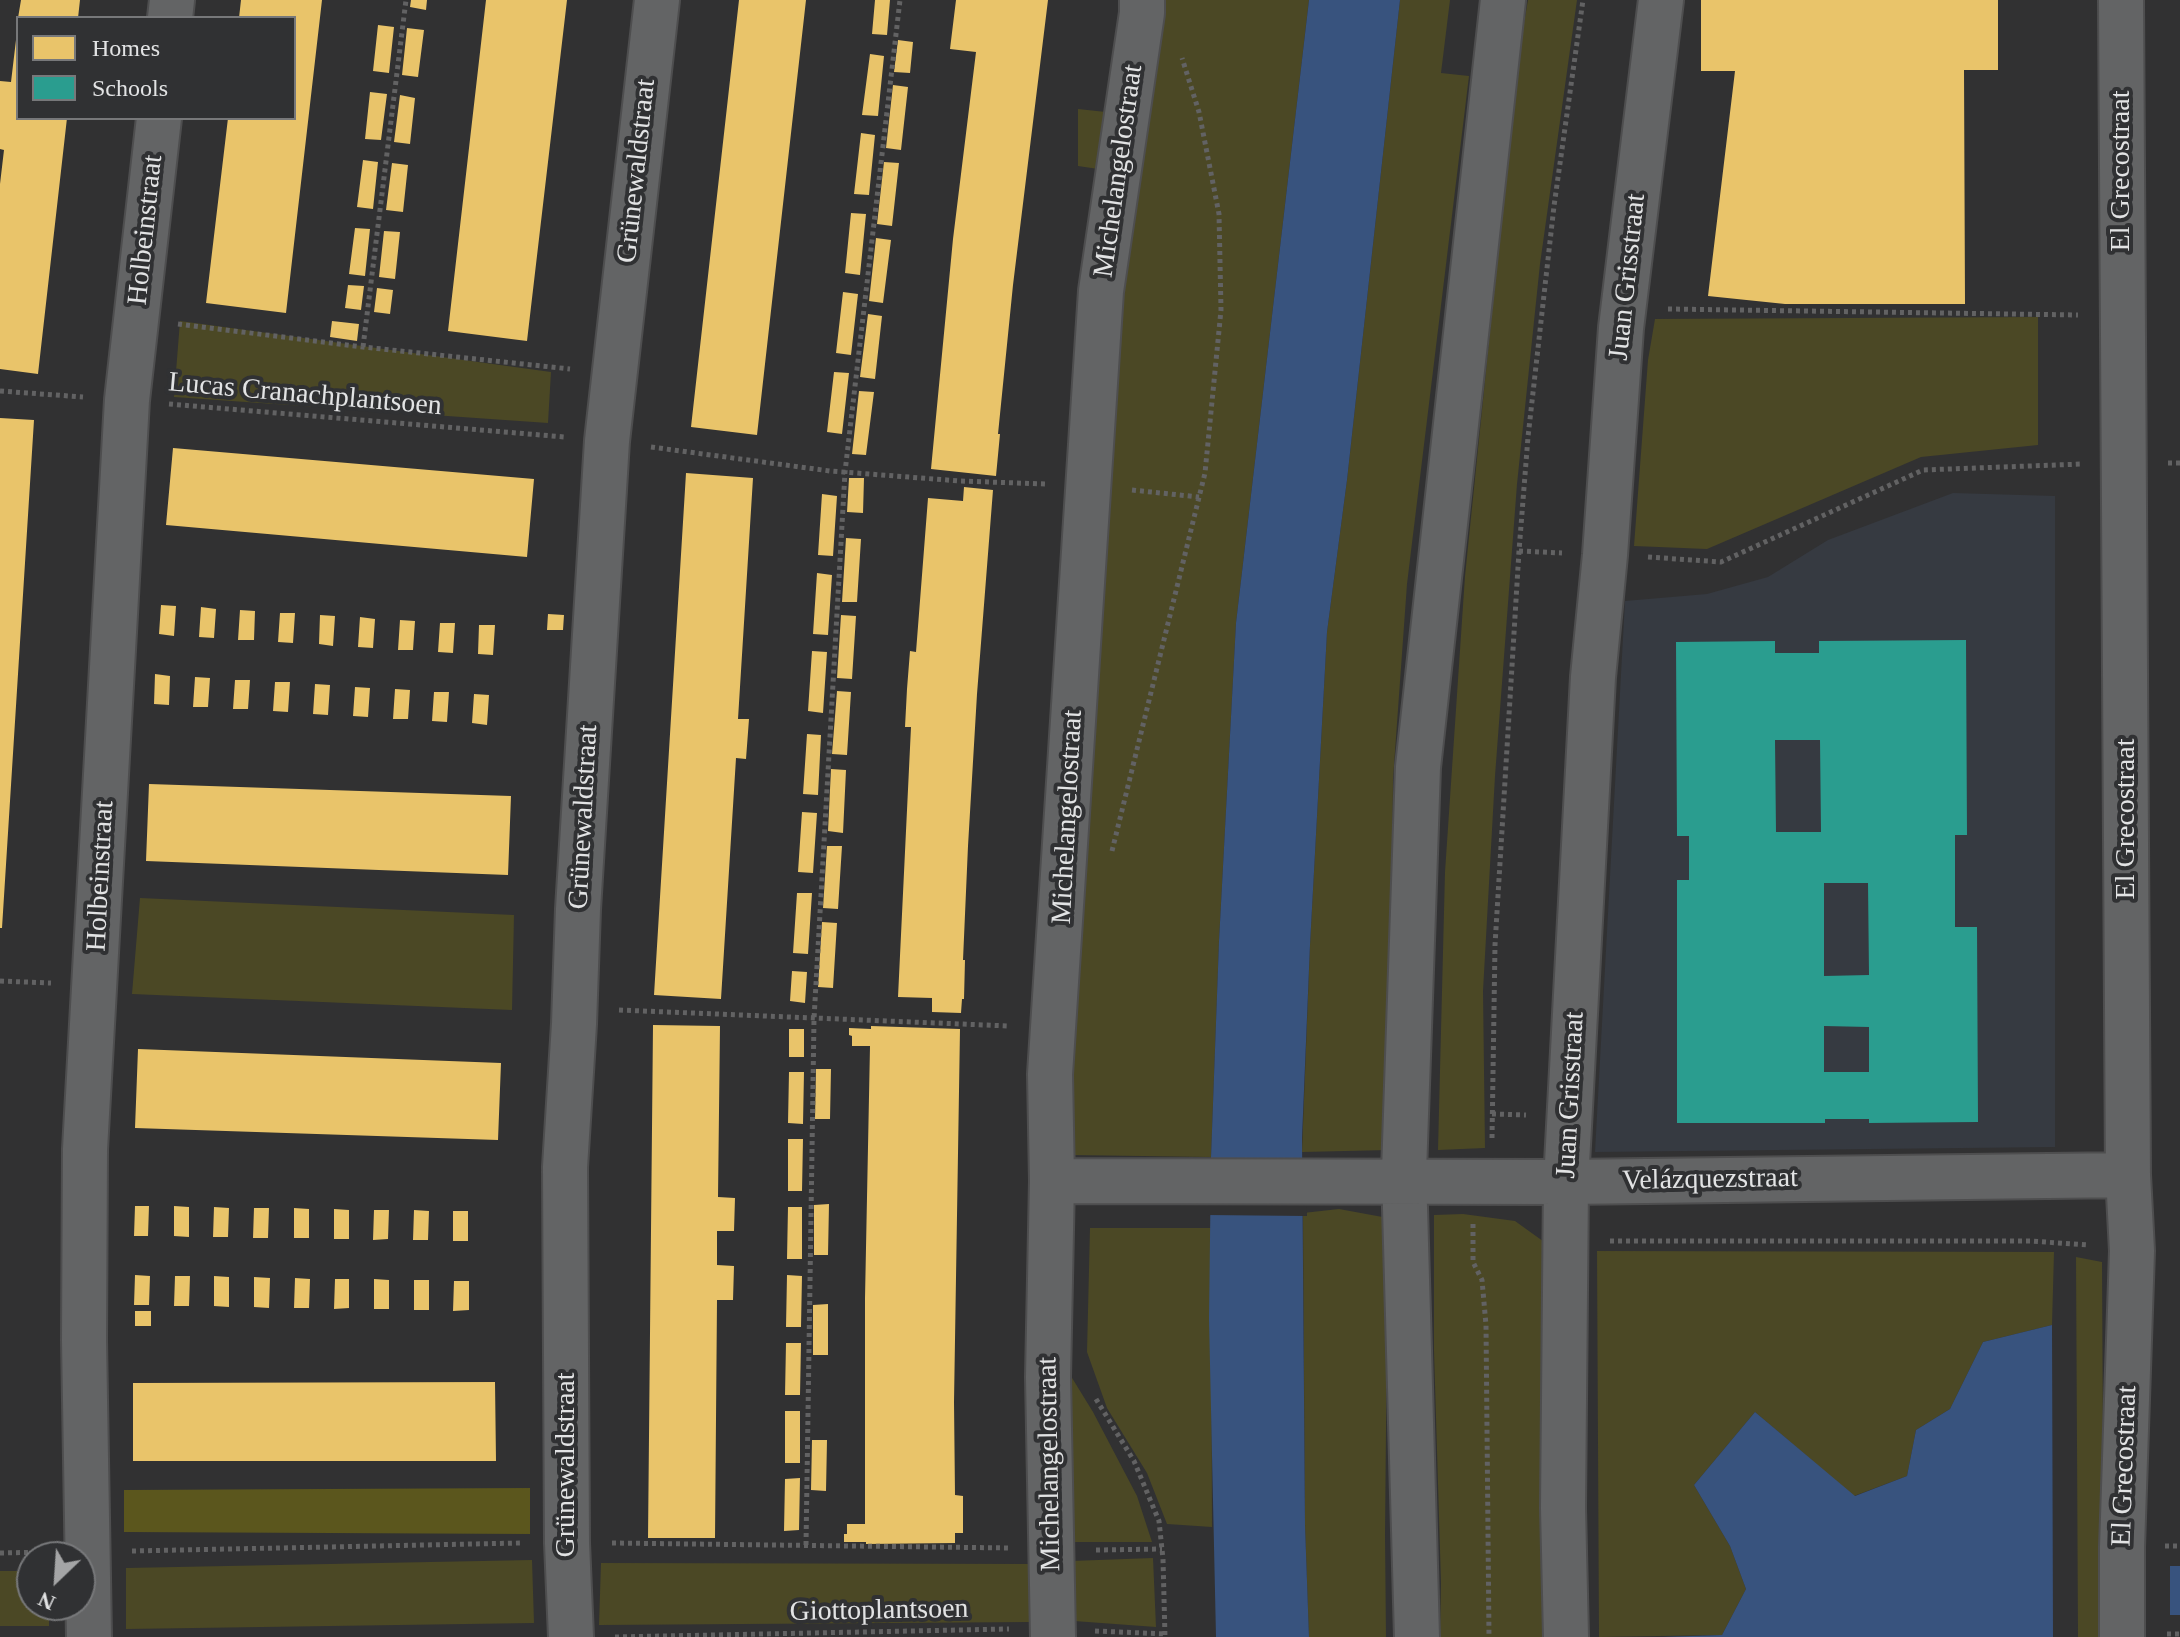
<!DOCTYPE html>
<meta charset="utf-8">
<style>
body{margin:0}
#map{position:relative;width:2180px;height:1637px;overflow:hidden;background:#313132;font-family:"Times New Roman",serif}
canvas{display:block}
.legend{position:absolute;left:16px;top:16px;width:280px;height:104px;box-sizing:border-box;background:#303133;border:2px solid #77787a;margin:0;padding:10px 14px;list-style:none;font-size:24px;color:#e2e3e4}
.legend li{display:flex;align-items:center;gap:16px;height:40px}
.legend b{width:40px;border:2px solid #77787a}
.north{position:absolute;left:16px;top:1541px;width:80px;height:80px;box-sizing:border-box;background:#303133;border:2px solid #77787a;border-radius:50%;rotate:205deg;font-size:22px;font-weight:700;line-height:32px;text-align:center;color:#e2e3e4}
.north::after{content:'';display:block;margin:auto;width:28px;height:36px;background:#a4a5a6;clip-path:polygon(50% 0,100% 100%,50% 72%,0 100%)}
</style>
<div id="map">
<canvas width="2180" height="1637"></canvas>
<ul class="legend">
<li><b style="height:22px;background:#e9c46a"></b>Homes</li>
<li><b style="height:22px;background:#2a9d8f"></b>Schools</li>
</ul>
<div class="north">N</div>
</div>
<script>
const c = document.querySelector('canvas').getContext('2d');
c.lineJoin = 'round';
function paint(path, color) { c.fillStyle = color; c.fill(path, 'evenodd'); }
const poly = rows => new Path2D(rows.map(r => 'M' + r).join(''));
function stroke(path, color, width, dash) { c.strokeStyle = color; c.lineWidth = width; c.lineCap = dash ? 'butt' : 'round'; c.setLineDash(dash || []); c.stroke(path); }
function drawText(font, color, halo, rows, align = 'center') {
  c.font = font + ' "Times New Roman",serif'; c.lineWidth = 8; c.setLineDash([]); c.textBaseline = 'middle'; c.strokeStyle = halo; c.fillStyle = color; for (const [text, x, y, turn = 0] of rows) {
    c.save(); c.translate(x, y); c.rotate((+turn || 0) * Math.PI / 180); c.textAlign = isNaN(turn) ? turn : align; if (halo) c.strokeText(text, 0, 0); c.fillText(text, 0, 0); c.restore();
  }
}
const built = poly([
 [1953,493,2055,496,2055,1147,1595,1152,1625,601,1707,594,1768,577,1828,540]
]);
const green = poly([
 [1160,0,1309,0,1236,623,1219,941,1211,1157,1071,1155,1075,956,1117,316],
 [1400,0,1450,0,1441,73,1469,76,1407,584,1393,779,1389,1150,1302,1152,1310,945,1327,632,1347,480],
 [1528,0,1577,0,1540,264,1517,484,1495,776,1483,991,1485,1148,1438,1150,1445,872,1465,576,1518,58],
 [1078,109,1106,112,1105,170,1078,166],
 [2038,317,2038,445,1921,457,1707,549,1634,546,1648,360,1655,319],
 [180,321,551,372,548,423,174,397],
 [140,898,514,915,512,1010,132,994],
 [1339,1209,1388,1218,1385,1535,1386,1637,1309,1637,1305,1525,1303,1213],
 [1463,1214,1515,1221,1547,1244,1543,1637,1440,1637,1441,1583,1434,1351,1434,1215],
 [1090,1228,1211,1228,1212,1527,1167,1524,1147,1473,1107,1408,1087,1352],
 [1597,1251,2054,1252,2052,1325,1983,1342,1950,1409,1916,1430,1907,1476,1854,1496,1755,1412,1694,1485,1730,1546,1746,1589,1722,1635,1599,1637],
 [2076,1257,2102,1262,2104,1637,2078,1637],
 [1061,1360,1093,1412,1137,1496,1152,1542,1065,1542],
 [1153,1558,1156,1627,1074,1621,1071,1561],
 [532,1560,534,1623,126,1629,126,1568],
 [601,1563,1031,1564,1032,1622,599,1625],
 [0,1571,32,1571,32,1605,49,1605,49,1626,0,1626]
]);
const forest = poly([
 [530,1488,530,1534,124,1532,124,1490]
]);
const water = poly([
 [1309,0,1400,0,1347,480,1327,632,1310,945,1302,1138,1305,1525,1309,1637,1216,1637,1209,1319,1211,1157,1219,941,1236,623],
 [2052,1325,2053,1637,1662,1637,1722,1635,1746,1589,1730,1546,1694,1485,1755,1412,1855,1496,1907,1476,1916,1430,1950,1409,1983,1342],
 [2170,1566,2180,1566,2180,1615,2170,1615]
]);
const pier = poly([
 [1207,1159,1306,1160,1307,1216,1207,1215]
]);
const homes = poly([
 [21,0,80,0,78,18,18,18],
 [241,0,322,0,286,313,206,303,228,118,294,118,294,18,239,18],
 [411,0,427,0,426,10,410,7],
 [486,0,567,0,527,341,448,331],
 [739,0,806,0,757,435,691,427],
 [875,0,890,0,887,35,872,34],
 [956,0,1048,0,1013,285,998,434,1000,434,996,476,931,469,953,239,976,52,950,49],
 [1701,0,1998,0,1998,70,1964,70,1965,304,1785,304,1708,296,1735,71,1701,71],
 [378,25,394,27,389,73,373,71],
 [407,28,424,30,418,77,402,75],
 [16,40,18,40,18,118,67,118,38,374,0,369,0,184,4,150,0,149,0,81,11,82],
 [898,40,913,42,910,73,894,72],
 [870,54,884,56,878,116,862,115],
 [893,85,908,87,901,150,886,148],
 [370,92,387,94,381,140,365,139],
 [400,95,415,98,410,144,394,142],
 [861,133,875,135,869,195,854,194],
 [363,160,378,162,373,209,357,207],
 [884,162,899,163,892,226,877,224],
 [392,163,408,165,403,212,386,210],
 [851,213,866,214,860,275,845,273],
 [355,228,370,229,365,276,349,274],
 [384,231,400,232,395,279,379,277],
 [876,238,891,240,883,303,869,301],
 [348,285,364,286,361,310,345,308],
 [377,288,393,290,390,314,374,312],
 [843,292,858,294,851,355,836,353],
 [868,314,882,316,875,379,860,377],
 [332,321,359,324,357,341,330,337],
 [834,372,849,373,842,434,827,432],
 [859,391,874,392,866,455,852,454],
 [0,418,34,420,2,928,0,928],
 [173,448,534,479,527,557,166,525],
 [686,473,753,478,738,719,749,719,746,759,736,758,721,999,654,995],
 [849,478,864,478,863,513,847,512],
 [964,487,993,490,977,694,968,846,963,960,965,960,964,999,962,999,961,1013,932,1012,932,998,898,997,911,727,905,727,907,689,910,651,916,652,928,498,963,501],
 [822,494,837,496,833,556,818,555],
 [846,538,861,539,857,602,842,602],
 [817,573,832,575,828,635,813,634],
 [161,605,176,606,174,636,159,634],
 [201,607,216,609,214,638,199,637],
 [240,610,255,611,254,640,238,640],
 [280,613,295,613,293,643,278,642],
 [548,614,564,615,563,630,547,630],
 [320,615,335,616,333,646,319,644],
 [841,615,856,616,852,679,837,678],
 [360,617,375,619,373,648,358,647],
 [400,620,415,621,413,650,398,650],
 [440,623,455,623,453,653,438,652],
 [479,625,495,625,493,655,478,654],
 [812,651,827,652,823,713,808,711],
 [155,674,170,676,169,705,154,704],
 [195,677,210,678,208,707,193,707],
 [235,680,250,680,248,709,233,709],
 [275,682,290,682,288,712,273,711],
 [315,684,330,685,328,715,313,714],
 [355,687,370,688,368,717,353,716],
 [395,689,410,690,408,719,393,719],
 [837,691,851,692,847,755,832,754],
 [434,692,449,692,447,722,432,721],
 [474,694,489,695,487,725,472,723],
 [807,734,821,735,818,795,803,794],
 [831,769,846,770,843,833,828,831],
 [149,784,511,796,508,875,146,861],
 [802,812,817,813,813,873,798,872],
 [827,846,842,846,838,909,823,908],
 [797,893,812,893,808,954,793,953],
 [822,922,837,923,833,988,818,987],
 [792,971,807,972,805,1003,790,1001],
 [653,1025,720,1026,718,1197,735,1198,734,1231,717,1231,717,1265,734,1266,733,1300,717,1300,715,1538,648,1538],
 [871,1026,960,1029,954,1402,955,1495,963,1496,963,1533,955,1533,955,1543,866,1544,866,1542,844,1542,844,1534,847,1534,847,1524,865,1524,865,1298,870,1046,852,1046,852,1036,849,1035,849,1028,871,1029],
 [789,1029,804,1029,804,1057,789,1057],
 [138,1049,501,1063,498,1140,135,1128],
 [816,1069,831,1069,830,1119,815,1119],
 [789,1072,804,1072,803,1124,788,1123],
 [788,1139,803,1139,802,1191,788,1191],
 [829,1204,828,1255,814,1255,814,1205],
 [135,1206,149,1206,148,1236,134,1236],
 [174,1206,189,1207,189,1237,174,1236],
 [214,1207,229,1208,228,1237,213,1237],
 [788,1207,802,1207,802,1259,787,1259],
 [254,1208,269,1208,268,1238,253,1238],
 [294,1208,309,1209,309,1238,294,1238],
 [334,1209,349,1210,349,1239,334,1239],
 [374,1210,389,1210,388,1239,373,1240],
 [414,1210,429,1211,428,1240,413,1240],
 [453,1211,468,1211,468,1241,453,1241],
 [135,1275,150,1276,149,1305,134,1305],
 [787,1275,802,1276,801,1327,786,1327],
 [175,1276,190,1276,189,1306,174,1306],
 [214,1276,229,1277,229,1307,214,1306],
 [254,1277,270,1278,269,1308,254,1307],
 [295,1278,310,1279,309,1308,294,1308],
 [335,1279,349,1279,349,1308,334,1309],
 [374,1279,389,1280,389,1309,374,1309],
 [414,1280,429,1280,429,1310,414,1310],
 [454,1281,469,1281,469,1310,453,1311],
 [828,1304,828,1355,813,1355,813,1305],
 [135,1311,151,1311,151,1326,135,1326],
 [786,1343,801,1343,800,1395,785,1395],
 [495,1382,496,1461,133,1461,133,1383],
 [785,1411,800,1411,800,1463,785,1463],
 [812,1440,827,1440,826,1491,811,1490],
 [800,1478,799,1530,784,1531,785,1479]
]);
const schools = poly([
 [1966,640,1967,835,1955,835,1955,927,1977,927,1978,1122,1869,1123,1869,1119,1825,1119,1825,1123,1677,1123,1677,880,1689,880,1689,836,1677,836,1676,642,1775,641,1775,653,1819,653,1819,641],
 [1775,740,1820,740,1821,832,1776,832],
 [1824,883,1868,883,1869,975,1824,976],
 [1824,1026,1869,1027,1869,1072,1824,1072]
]);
const path = poly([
 [1668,309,2078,315],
 [178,324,363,347,570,369],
 [363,347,406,0],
 [0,391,83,397],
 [169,404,565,437],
 [651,447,830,471,960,481,1046,484],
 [2168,463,2180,463],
 [1132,490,1199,497],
 [1519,551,1562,553],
 [1648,557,1721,562,1923,470,2082,464],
 [1112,851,1205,473,1221,310,1219,214,1199,112,1182,58],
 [0,981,51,983],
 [619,1010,1009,1026],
 [1492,1114,1526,1115],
 [1492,1138,1495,945,1519,551,1528,437,1554,206,1583,0],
 [1473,1224,1473,1262,1482,1280,1486,1325,1489,1637],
 [1610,1241,2030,1241,2088,1245],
 [1096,1399,1134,1461,1159,1521,1163,1559,1165,1637],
 [612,1543,1010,1548],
 [806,1545,814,1019,845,472,900,0],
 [2165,1546,2180,1546],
 [1096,1550,1162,1549],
 [132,1551,522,1543],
 [0,1553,46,1552],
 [1095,1631,1166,1634],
 [2167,1634,2180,1634],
 [615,1637,1009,1629]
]);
const minor = poly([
 [2121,0,2128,1175,2132,1251,2122,1547,2122,1637],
 [170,18,172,0],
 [1052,1181,1566,1182,2128,1175],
 [89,1637,84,1340,85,1149,127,400,159,118],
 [571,1637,567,1543,565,1167,574,1024,578,909,607,441,657,0],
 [1053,1637,1048,1377,1052,1181,1050,1074,1101,291,1142,13,1142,0],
 [1417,1637,1404,1172,1418,767,1503,0],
 [1566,1637,1563,1508,1566,1182,1593,677,1605,555,1621,328,1661,0]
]);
const streetNames = [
 ["Grünewaldstraat",637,171,-84],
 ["Michelangelostraat",1119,171,-82],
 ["El Grecostraat",2122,171,-90],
 ["Holbeinstraat",146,230,-84],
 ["Juan Grisstraat",1628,277,-84],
 ["Lucas Cranachplantsoen",305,395,5],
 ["Grünewaldstraat",584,817,-87],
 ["Michelangelostraat",1068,817,-87],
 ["El Grecostraat",2127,819,-90],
 ["Holbeinstraat",101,876,-87],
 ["Juan Grisstraat",1571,1095,-87],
 ["Velázquezstraat",1710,1180,-1],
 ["Michelangelostraat",1050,1464,-91],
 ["Grünewaldstraat",567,1465,-90],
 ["El Grecostraat",2125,1466,-88],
 ["Giottoplantsoen",879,1611,-1]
];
paint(built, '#363a41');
paint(green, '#4b4825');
paint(forest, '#5b561d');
paint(water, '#38537e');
paint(pier, '#313132');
paint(homes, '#e9c46a');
paint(schools, '#2a9d8f');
stroke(minor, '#4e4e4f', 48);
stroke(path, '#626263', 5, [4, 4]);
stroke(minor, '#636465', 44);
drawText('28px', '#e2e3e4', '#303133', streetNames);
</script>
